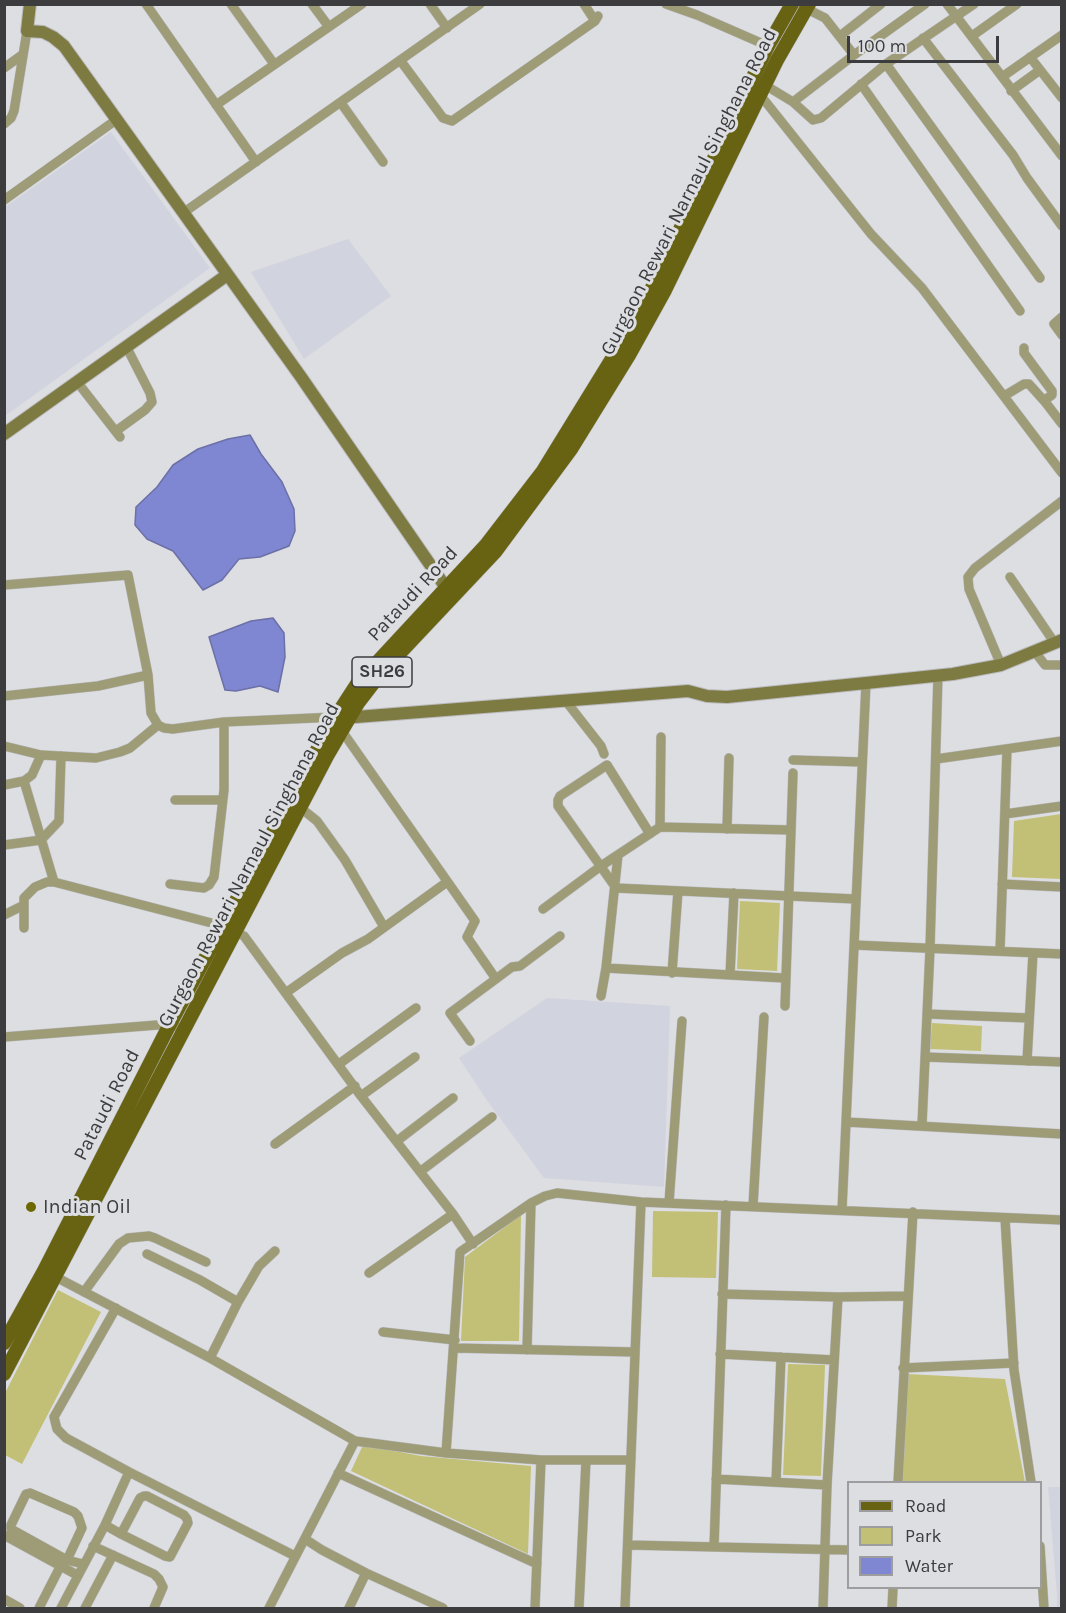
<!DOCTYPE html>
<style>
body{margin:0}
#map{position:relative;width:1066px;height:1613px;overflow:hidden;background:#dddee2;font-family:Karla,sans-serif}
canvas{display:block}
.frame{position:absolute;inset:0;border:6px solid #3c3c3e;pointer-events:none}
.legend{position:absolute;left:847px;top:1481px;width:195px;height:108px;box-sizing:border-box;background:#dddee2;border:2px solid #9d9da0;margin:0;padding:8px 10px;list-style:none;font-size:18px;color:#3c3c3e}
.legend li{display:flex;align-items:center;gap:12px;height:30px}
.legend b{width:30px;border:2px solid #9d9da0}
.scale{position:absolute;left:847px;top:36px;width:152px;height:27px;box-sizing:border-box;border:3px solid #3c3c3e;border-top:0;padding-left:8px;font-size:18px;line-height:21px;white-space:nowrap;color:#3c3c3e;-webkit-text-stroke:4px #dddee2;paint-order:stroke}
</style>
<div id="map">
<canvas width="1066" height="1613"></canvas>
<div class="frame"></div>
<ul class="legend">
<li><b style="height:8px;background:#676312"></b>Road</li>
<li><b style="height:16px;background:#c2bf77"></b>Park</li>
<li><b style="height:16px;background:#7f86d2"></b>Water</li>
</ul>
<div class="scale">100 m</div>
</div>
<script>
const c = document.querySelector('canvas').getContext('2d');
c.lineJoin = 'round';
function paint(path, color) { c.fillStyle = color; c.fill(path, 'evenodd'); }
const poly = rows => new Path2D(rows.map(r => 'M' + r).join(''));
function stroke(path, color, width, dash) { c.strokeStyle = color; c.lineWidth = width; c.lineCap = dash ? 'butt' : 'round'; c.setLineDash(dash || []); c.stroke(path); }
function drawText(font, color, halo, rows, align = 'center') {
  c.font = font + ' Karla,sans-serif'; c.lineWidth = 6; c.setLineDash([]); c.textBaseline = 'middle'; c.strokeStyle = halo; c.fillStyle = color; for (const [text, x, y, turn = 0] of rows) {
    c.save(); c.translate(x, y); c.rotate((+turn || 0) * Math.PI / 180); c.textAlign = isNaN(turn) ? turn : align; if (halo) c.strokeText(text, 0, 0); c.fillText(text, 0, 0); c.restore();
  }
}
const built = poly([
 [111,132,210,268,5,416,5,207],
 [348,239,391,296,304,359,251,272],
 [547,998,670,1006,664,1187,544,1178,486,1099,459,1058],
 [1048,1487,1061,1487,1061,1608,1057,1608,1057,1595]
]);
const green = poly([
 [1061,814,1061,879,1012,877,1014,821],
 [740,901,780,903,777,971,737,969],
 [932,1023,982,1026,981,1051,930,1049],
 [653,1211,718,1212,716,1278,652,1277],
 [521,1215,519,1341,461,1341,465,1257],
 [58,1290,101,1312,22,1464,5,1455,5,1393],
 [788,1364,825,1365,821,1476,783,1475],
 [907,1374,1005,1379,1025,1482,901,1482],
 [363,1445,421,1456,531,1466,528,1554,351,1471]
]);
const water = poly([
 [250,435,261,454,282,482,294,509,295,531,289,546,260,557,239,559,222,580,203,590,173,551,147,539,135,525,136,507,157,487,173,465,198,449,228,439,250,435],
 [273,618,284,633,285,657,278,692,260,686,236,691,225,690,209,637,251,621,273,618]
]);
const street = poly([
 [146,4,256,162],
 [231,4,274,64],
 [312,4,329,27],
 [430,4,447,28],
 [584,4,595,21],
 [666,4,697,15,768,46],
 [947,4,1062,156],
 [803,7,825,18,854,55],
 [840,36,881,4],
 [972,36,1017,4],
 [923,38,1013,155,1027,178,1062,226],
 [1030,57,1062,98],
 [400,60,443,118,452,121,595,21,598,16],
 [886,64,1040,278],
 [4,68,22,55],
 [1002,77,1062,35],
 [861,84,1020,311],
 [765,85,793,102,854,55,925,4],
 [1011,91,1040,70],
 [761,96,871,234,922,288,1062,473],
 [793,102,813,120,821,118,886,64,974,4],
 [341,103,383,162],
 [216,105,362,4],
 [4,124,11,118,14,111,27,31],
 [4,200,116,120],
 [183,213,480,4],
 [1062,317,1054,324,1062,335],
 [1024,348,1024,353,1052,391,1052,395,1046,399,1046,403,1062,424],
 [78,383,120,437],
 [1004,396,1024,384,1029,384,1046,403],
 [116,431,145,410,152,402,150,393,127,348],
 [1010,577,1054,642],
 [4,585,128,575,148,675,151,713,158,725,164,728,173,729,224,722,336,717],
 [1035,652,1045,665,1062,665],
 [1001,665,969,589,968,577,975,568,1062,501],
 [4,696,98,686,148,675],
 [565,700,601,746,604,754],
 [342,731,475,921,467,937,496,979],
 [4,746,41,755,96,758,120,752,130,748,158,725],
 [936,759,1062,741],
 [793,760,862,762],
 [24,781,54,882],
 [4,785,24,781,32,775,41,755],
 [175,800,222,800],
 [297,805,317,821,345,860,384,927],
 [1005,814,1062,806],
 [660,827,661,737],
 [727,829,729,758],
 [650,834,607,765,560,796,558,800,558,806,616,888,855,899],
 [4,845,41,840,59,821,61,756],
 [170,884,204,888,209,885,214,877,224,790,224,722],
 [1002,884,1062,887],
 [543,909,601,866,660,827,791,830],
 [4,915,24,905],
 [24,928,24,898,35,887,47,882,54,882,223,926,244,936,361,1096,453,1214,473,1244],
 [854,945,1062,954],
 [1000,951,1007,749],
 [606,968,784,978],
 [672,973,678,891],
 [730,975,734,893],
 [287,992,342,953,368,939,447,882],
 [601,996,606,968,618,855],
 [785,1006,793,773],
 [927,1014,1029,1018],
 [4,1037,170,1024,183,1029],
 [470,1041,450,1013,512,967,520,966,560,936],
 [925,1057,1062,1062],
 [1027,1061,1033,953],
 [339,1064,416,1008],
 [361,1096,415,1057],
 [846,1122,1062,1134],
 [922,1125,930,949,938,675],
 [397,1141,453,1098],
 [275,1144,355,1086],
 [421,1171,492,1117],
 [669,1203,682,1021],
 [753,1206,764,1017],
 [842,1210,866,683],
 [1005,1218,1014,1370,1031,1482],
 [147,1254,200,1280,238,1302],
 [369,1273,453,1214],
 [52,1275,210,1358,355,1441,446,1453,541,1460,631,1460],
 [84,1292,119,1244,128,1238,149,1236,155,1238,206,1262],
 [722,1294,838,1297,907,1296],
 [116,1308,54,1417,57,1429,66,1438,129,1472,295,1556],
 [383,1332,455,1340],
 [455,1348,635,1352],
 [527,1350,531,1203,545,1196,557,1193,641,1202,1062,1220],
 [720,1354,834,1360],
 [210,1358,238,1302,259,1266,275,1251],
 [903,1368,1014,1363],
 [446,1453,460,1252,531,1203],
 [338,1473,537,1564],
 [716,1479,827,1485],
 [776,1482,781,1357],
 [898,1482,913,1212],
 [105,1525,121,1534,165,1556,170,1557,188,1523,187,1519,184,1515,147,1496,144,1496,140,1498,121,1534],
 [4,1535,77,1575],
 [305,1539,322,1550,366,1573,443,1608],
 [628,1545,848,1550],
 [93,1546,154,1574,159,1579,163,1587,154,1608],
 [1040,1546,1044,1608],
 [714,1547,726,1205],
 [67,1560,82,1528,78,1516,74,1512,30,1493,26,1494,11,1525,11,1529,67,1560,83,1564],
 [4,1599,20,1608],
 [39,1608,60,1567],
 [61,1608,105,1525,129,1472],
 [85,1608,113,1555],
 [269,1608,355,1441],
 [349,1608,366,1573],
 [535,1608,541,1460],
 [579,1608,586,1460],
 [625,1608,641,1202],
 [823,1608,827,1485,838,1297],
 [892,1608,893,1588]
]);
const secondary = poly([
 [30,4,27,31,43,32,53,37,64,46,301,377,451,595],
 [4,434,227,275],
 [343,718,688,691,707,696,727,697,866,683,953,674,1001,665,1062,640]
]);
const primary = poly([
 [4,1343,44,1271,170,1024,331,724,357,684,486,545,543,471,639,315,768,46,792,4],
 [4,1374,327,756,358,703,381,673,495,552,571,449,629,355,665,290,777,60,809,4]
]);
const markers = [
 [31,1207,6,"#6d6800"]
];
const shields = [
 [382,672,60]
];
const shieldNames = [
 ["SH26",382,672]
];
const streetNames = [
 ["Gurgaon Rewari Narnaul Singhana Road",689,192,-63],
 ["Pataudi Road",413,594,-47],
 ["Gurgaon Rewari Narnaul Singhana Road",249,865,-62],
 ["Pataudi Road",107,1105,-63]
];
const poiNames = [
 ["Indian Oil",43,1207]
];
paint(built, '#d1d3de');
paint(green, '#c2bf77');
paint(water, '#7f86d2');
stroke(water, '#6b70a6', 1.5);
stroke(street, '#bababe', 10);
stroke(secondary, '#bababe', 14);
stroke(primary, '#bababe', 15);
stroke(street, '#9d9c77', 9);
stroke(secondary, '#7d7b42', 12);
stroke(primary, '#676312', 14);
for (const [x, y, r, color] of markers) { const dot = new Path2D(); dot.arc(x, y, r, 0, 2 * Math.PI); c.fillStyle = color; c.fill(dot); stroke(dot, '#dddee2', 2); }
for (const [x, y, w] of shields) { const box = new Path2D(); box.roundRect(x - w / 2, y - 15, w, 30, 4.5); c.fillStyle = '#dddee2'; c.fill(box); stroke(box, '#3c3c3e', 1.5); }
drawText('bold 18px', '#3c3c3e', null, shieldNames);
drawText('20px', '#3c3c3e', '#dddee2', streetNames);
drawText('20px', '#3c3c3e', '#dddee2', poiNames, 'left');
</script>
